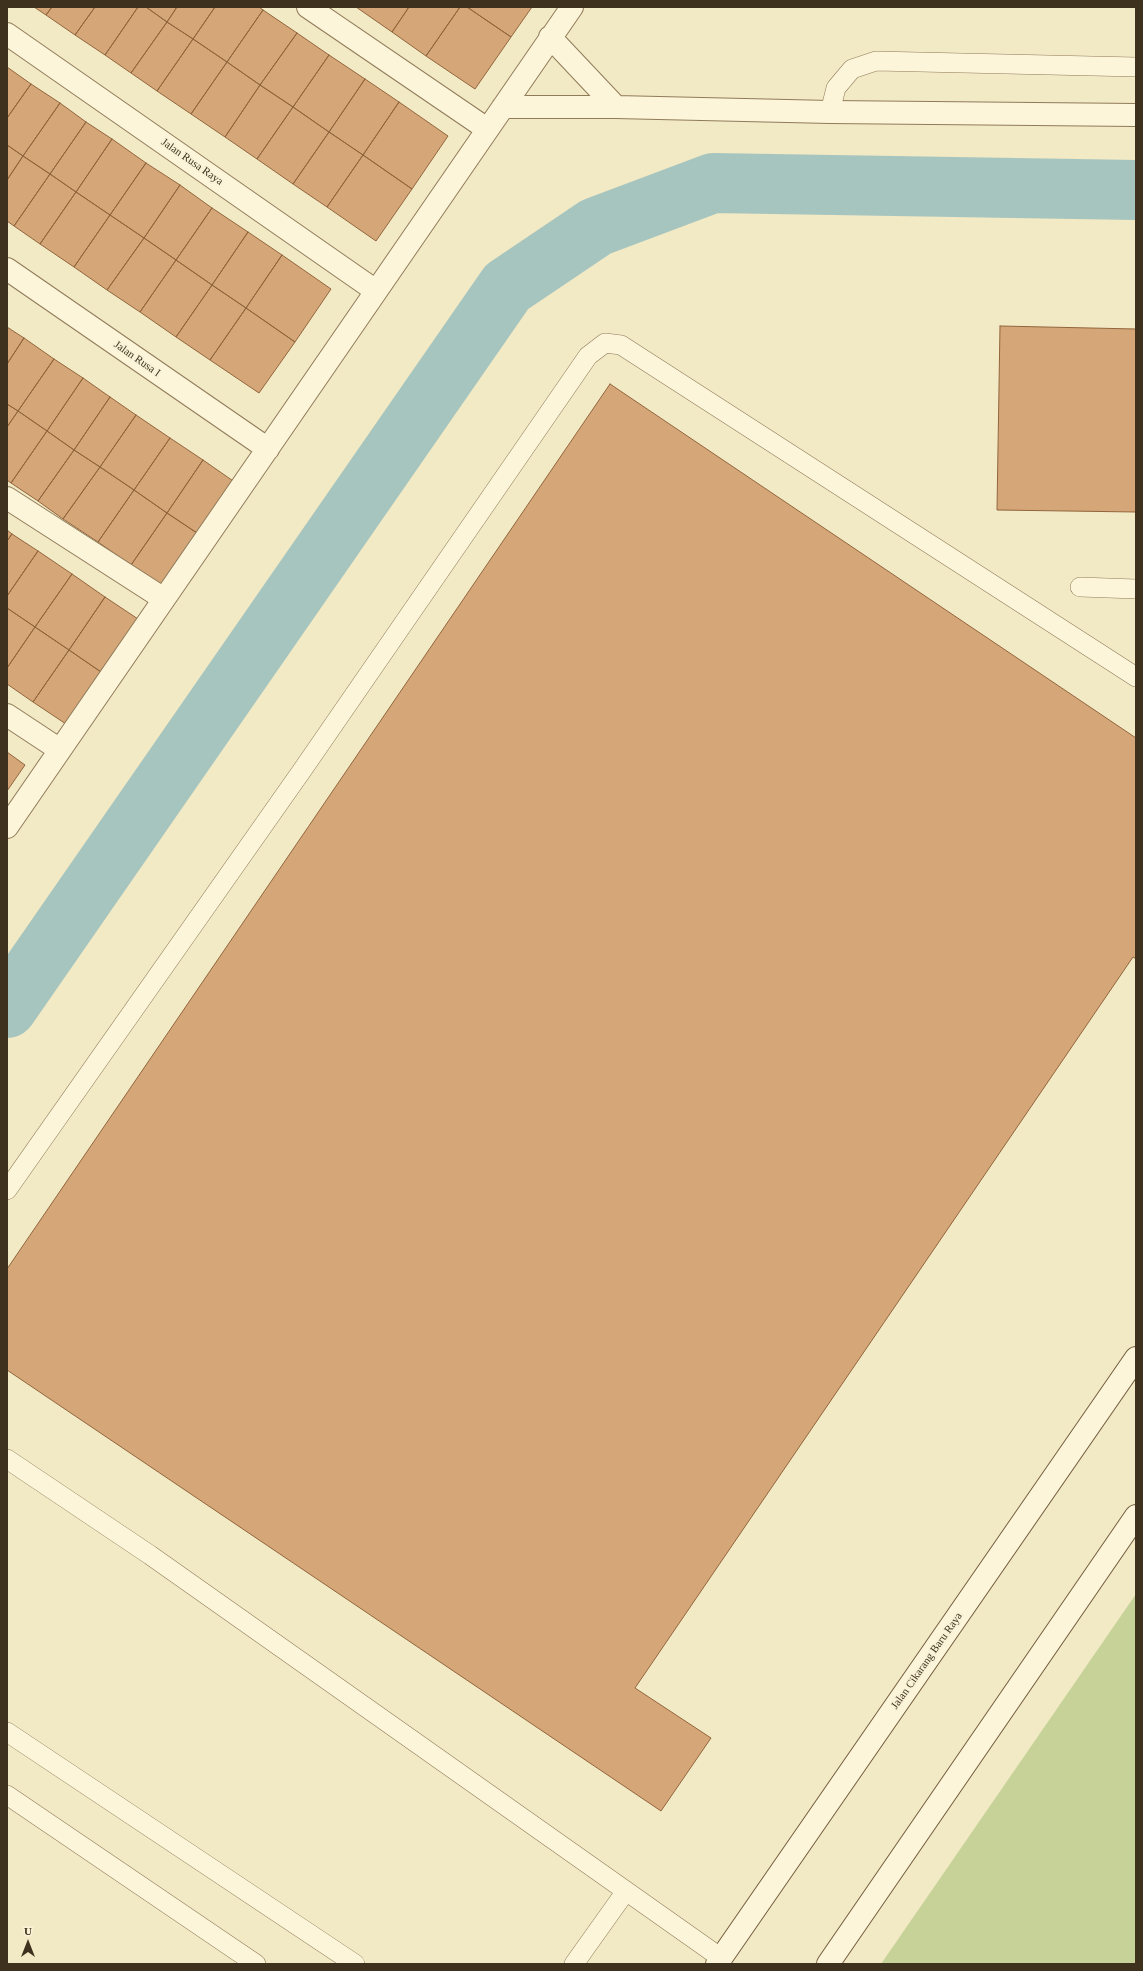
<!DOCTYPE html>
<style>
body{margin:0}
#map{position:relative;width:1143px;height:1971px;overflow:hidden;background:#f2e9c5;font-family:Georgia,serif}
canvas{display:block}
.frame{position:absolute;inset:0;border:8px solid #3e311e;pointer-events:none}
.north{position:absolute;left:8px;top:1923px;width:40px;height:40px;-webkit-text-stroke:3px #f9f2d6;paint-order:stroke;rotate:0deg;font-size:11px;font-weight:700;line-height:16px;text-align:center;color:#3e311e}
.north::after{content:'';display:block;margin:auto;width:14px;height:18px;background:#3e311e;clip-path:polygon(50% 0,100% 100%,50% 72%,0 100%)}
</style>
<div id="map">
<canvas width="1143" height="1971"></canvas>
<div class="frame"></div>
<div class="north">U</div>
</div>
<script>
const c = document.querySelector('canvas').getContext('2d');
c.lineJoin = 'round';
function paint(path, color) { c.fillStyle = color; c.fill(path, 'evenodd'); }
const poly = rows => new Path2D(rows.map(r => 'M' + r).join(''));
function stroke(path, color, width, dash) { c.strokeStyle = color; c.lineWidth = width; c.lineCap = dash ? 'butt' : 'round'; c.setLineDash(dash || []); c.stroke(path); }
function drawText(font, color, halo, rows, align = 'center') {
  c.font = font + ' Georgia,serif'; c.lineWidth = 4; c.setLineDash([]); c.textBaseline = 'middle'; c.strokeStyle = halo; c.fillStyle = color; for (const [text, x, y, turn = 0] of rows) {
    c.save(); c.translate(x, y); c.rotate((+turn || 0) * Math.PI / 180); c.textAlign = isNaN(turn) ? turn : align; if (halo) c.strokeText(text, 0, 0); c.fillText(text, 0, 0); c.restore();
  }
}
const green = poly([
 [1136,1594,1136,1964,881,1964]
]);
const river = poly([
 [7,1008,507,287,596,227,713,183,1136,190]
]);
const building = poly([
 [34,7,52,7,46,15,34,7],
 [52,7,95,7,75,35,46,15,52,7],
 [95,7,138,7,105,55,75,35,95,7],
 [138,7,146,7,167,22,131,73,105,55,138,7],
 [146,7,177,7,167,22,146,7],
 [177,7,215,7,193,39,167,22,177,7],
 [215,7,259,7,263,10,227,62,193,39,215,7],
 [356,7,409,7,392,32,356,7],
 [409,7,460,7,426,56,392,32,409,7],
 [460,7,467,7,511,37,475,89,426,56,460,7],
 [467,7,532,7,511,37,467,7],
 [263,10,297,33,260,85,227,62,263,10],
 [167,22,193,39,157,91,131,73,167,22],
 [297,33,329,55,293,107,260,85,297,33],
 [193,39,227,62,191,114,157,91,193,39],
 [329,55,365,79,329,132,293,107,329,55],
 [227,62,260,85,225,137,191,114,227,62],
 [7,67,31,84,7,118,7,67],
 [365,79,399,102,363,155,329,132,365,79],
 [31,84,60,103,23,156,7,145,7,118,31,84],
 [260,85,293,107,257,159,225,137,260,85],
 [399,102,448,136,412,189,363,155,399,102],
 [60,103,86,122,50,174,23,156,60,103],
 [293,107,329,132,293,184,257,159,293,107],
 [86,122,112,139,76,192,50,174,86,122],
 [329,132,363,155,327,207,293,184,329,132],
 [112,139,146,163,110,215,76,192,112,139],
 [7,145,23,156,7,180,7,145],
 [363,155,412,189,376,241,327,207,363,155],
 [23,156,50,174,14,226,7,221,7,180,23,156],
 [146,163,180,185,144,238,110,215,146,163],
 [50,174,76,192,40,244,14,226,50,174],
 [180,185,212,208,176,260,144,238,180,185],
 [76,192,110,215,74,267,40,244,76,192],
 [212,208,248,232,212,285,176,260,212,208],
 [110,215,144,238,107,290,74,267,110,215],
 [248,232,282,255,246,308,212,285,248,232],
 [144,238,176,260,140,312,107,290,144,238],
 [282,255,331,289,295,342,246,308,282,255],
 [176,260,212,285,176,337,140,312,176,260],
 [212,285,246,308,210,360,176,337,212,285],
 [246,308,295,342,259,393,210,360,246,308],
 [1000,326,1136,329,1136,512,997,510,1000,326],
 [7,327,24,338,7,364,7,327],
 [24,338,54,359,18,411,7,404,7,364,24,338],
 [54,359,83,378,47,431,18,411,54,359],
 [83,378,110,397,74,450,47,431,83,378],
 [610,384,1136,738,1136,959,1133,957,635,1688,711,1738,661,1811,7,1370,7,1269,610,384],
 [110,397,136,415,100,467,74,450,110,397],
 [7,404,18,411,7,427,7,404],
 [18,411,47,431,11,483,7,480,7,427,18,411],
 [136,415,170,438,134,490,100,467,136,415],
 [47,431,74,450,38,501,11,483,47,431],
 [170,438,203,460,167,513,134,490,170,438],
 [74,450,100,467,63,519,38,501,74,450],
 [203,460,236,483,200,535,167,513,203,460],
 [100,467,134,490,98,542,63,519,100,467],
 [134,490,167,513,131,565,98,542,134,490],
 [167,513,200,535,164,587,131,565,167,513],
 [7,530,12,534,7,541,7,530],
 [12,534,38,551,7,596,7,541,12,534],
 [38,551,72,574,35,627,7,608,7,596,38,551],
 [72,574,105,597,69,650,35,627,72,574],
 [105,597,138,619,101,672,69,650,105,597],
 [7,608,35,627,7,668,7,608],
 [35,627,69,650,33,702,7,684,7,668,35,627],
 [69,650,101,672,66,724,33,702,69,650],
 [7,752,25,765,7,791,7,752]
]);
const service = poly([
 [830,112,836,88,852,69,876,61,1136,67],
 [1080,587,1136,589],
 [7,1190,303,769,588,356,605,343,621,345,1136,677],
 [7,1459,150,1555,721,1958],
 [7,1732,355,1964],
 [7,1795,256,1964],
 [574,1964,626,1891]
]);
const minor = poly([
 [308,7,487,129],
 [7,34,376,291],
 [550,37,616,107],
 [503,107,616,107,830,112,1136,115],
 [7,269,268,449],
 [7,498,164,599],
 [7,715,60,750],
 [7,827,572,7]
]);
const secondary = poly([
 [717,1964,1136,1358],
 [828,1964,1136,1516]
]);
const streetNames = [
 ["Jalan Rusa Raya",192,162,35],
 ["Jalan Rusa I",137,359,35],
 ["Jalan Cikarang Baru Raya",927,1661,-55]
];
paint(green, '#c6d297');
stroke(river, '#a7c5bf', 60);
paint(building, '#d4a678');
stroke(building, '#91653c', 1);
stroke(service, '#907b59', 20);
stroke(minor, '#907b59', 24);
stroke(secondary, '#725c3c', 24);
stroke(service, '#fcf5da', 19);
stroke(minor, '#fcf5da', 22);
stroke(secondary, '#fcf5da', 22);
drawText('11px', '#3e311e', '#f9f2d6', streetNames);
</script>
